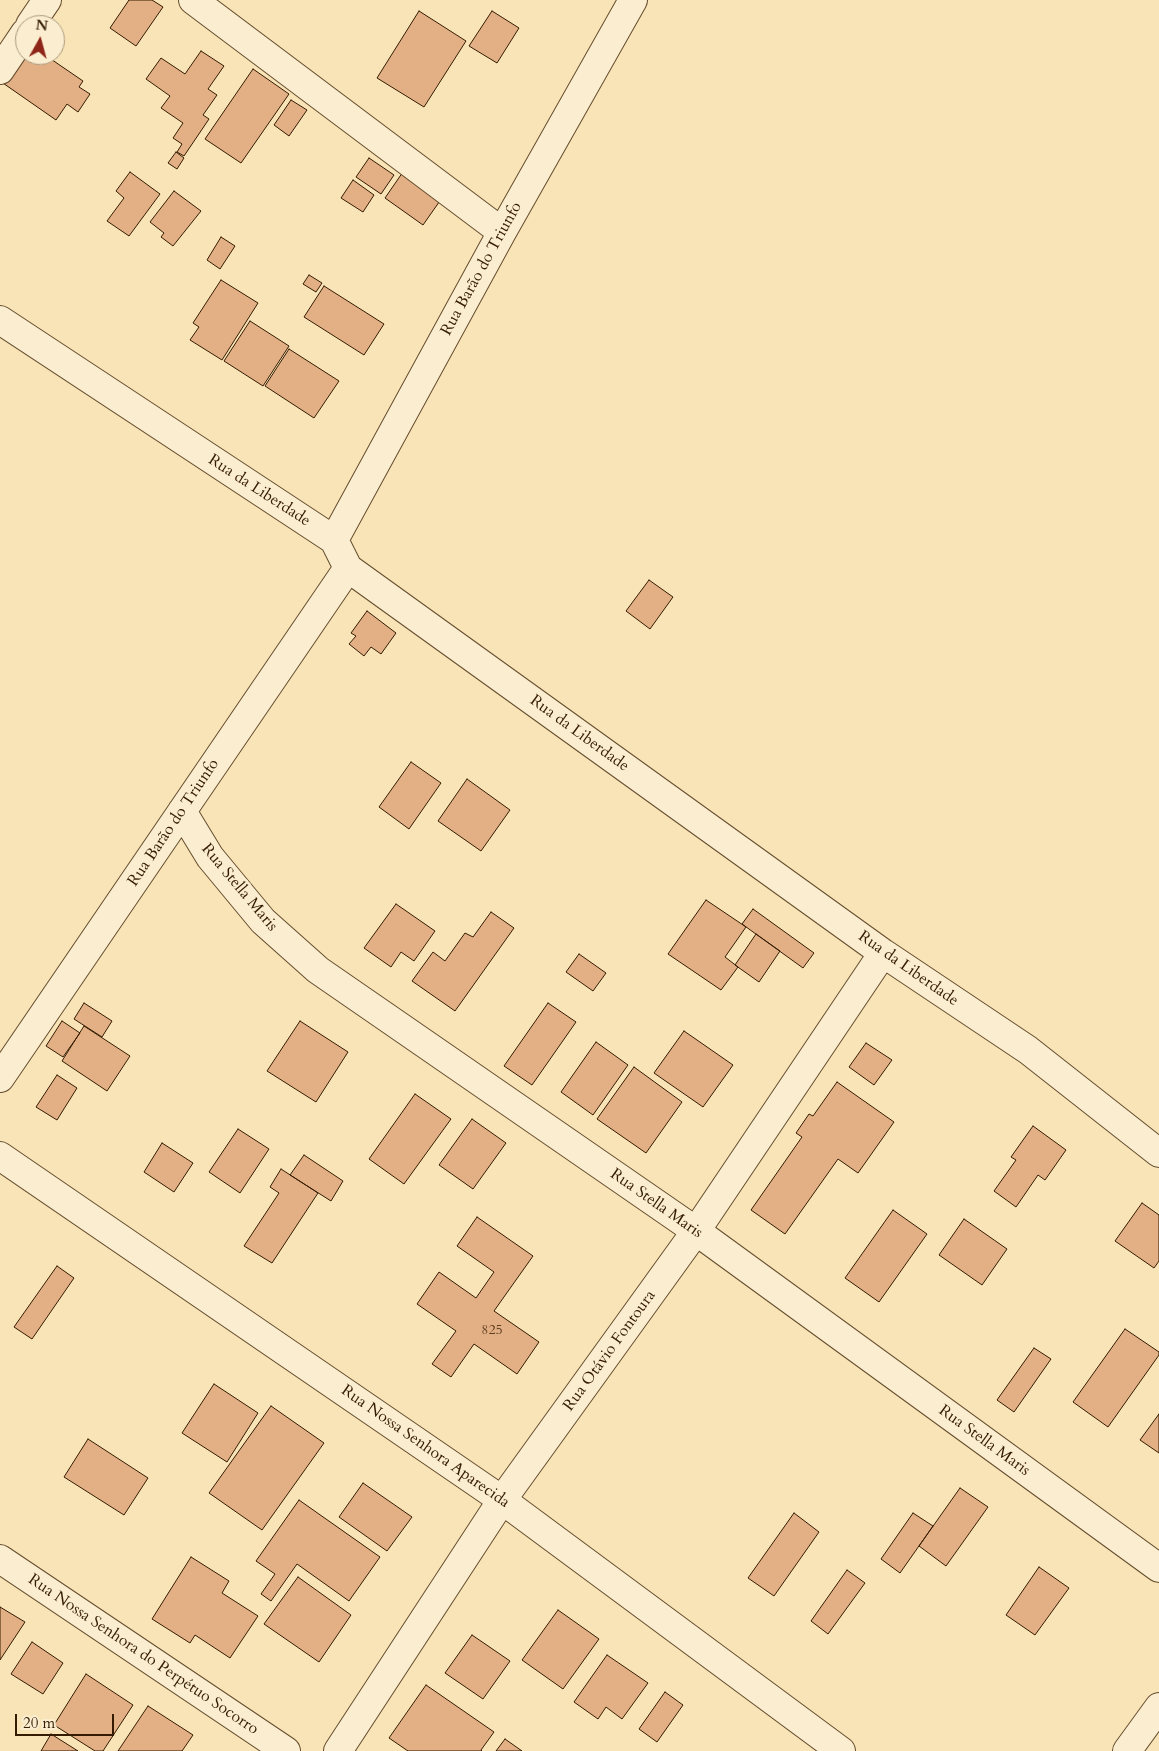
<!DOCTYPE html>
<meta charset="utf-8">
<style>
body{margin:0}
#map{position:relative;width:1159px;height:1751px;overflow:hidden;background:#f9e4b7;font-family:Cardo,serif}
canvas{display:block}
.north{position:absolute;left:15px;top:15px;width:50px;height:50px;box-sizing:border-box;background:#fbedd0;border:1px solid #ab997d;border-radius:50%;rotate:7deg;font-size:14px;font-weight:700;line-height:20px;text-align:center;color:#341b01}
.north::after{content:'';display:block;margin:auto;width:18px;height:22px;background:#8f2418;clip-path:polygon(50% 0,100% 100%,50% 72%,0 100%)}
.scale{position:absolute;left:15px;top:1714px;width:99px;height:22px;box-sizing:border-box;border:2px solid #341b01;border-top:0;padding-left:6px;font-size:15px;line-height:18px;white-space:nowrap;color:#341b01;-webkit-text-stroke:4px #fbedd0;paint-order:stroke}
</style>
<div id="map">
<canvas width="1159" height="1751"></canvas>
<div class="north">N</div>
<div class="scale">20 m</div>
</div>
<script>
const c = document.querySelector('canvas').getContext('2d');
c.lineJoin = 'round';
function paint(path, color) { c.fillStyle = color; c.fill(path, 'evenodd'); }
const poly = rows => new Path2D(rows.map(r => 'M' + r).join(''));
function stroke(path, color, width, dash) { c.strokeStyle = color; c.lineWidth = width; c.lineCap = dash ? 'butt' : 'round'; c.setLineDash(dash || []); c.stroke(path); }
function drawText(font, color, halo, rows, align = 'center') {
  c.font = font + ' Cardo,serif'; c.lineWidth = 5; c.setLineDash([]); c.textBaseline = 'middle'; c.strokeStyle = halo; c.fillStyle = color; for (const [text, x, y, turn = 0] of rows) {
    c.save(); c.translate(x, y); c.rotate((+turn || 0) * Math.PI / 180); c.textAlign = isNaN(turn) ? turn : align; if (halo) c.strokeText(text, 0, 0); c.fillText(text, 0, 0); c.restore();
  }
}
const building = poly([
 [129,0,152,0,163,7,136,46,110,28,129,0],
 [419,11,466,41,424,107,377,78,419,11],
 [492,11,519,28,497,63,469,46,492,11],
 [201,51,224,66,208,89,217,95,203,115,209,119,184,156,177,152,182,144,173,138,183,123,161,108,170,96,146,79,161,58,185,74,201,51],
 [25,55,45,55,83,81,79,87,90,94,78,112,67,104,56,120,0,81,25,55],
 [253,69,289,94,241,163,205,139,253,69],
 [291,100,307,110,289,136,274,125,291,100],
 [176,152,184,158,177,169,168,163,176,152],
 [369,158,394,175,381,194,356,177,369,158],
 [405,169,444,195,423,225,385,198,405,169],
 [130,172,160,194,129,236,107,221,124,198,116,191,130,172],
 [353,180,374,195,363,212,341,198,353,180],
 [174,191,201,211,173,246,161,237,164,233,150,222,174,191],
 [221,237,235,246,220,269,207,260,221,237],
 [309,275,322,283,316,292,303,284,309,275],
 [221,280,258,303,222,360,190,340,199,327,193,323,221,280],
 [324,286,384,324,364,355,304,317,324,286],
 [250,321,289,346,263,386,224,361,250,321],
 [289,349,339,381,314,418,265,386,289,349],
 [649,580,673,597,650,629,626,611,649,580],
 [367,611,396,633,381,654,371,647,364,656,349,644,356,636,351,633,367,611],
 [411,762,441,783,409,829,379,807,411,762],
 [467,779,510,810,481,851,438,821,467,779],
 [706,900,746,927,725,957,738,967,721,990,668,954,706,900],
 [396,904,435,931,414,961,401,952,391,967,364,948,396,904],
 [753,909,814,953,803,968,742,924,753,909],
 [491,912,514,928,455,1011,412,981,433,952,445,961,465,933,473,937,491,912],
 [756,934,780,951,759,982,735,965,756,934],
 [579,954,606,973,593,991,566,972,579,954],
 [84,1003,112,1021,102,1037,74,1019,84,1003],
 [548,1003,576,1022,532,1085,504,1066,548,1003],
 [62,1021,80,1033,63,1057,46,1046,62,1021],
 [300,1021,348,1052,316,1102,267,1071,300,1021],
 [84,1026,130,1056,107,1091,62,1061,84,1026],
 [684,1031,733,1065,703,1107,654,1073,684,1031],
 [596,1042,628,1065,593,1115,561,1092,596,1042],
 [866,1043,892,1060,874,1085,849,1067,866,1043],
 [634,1067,682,1102,646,1153,597,1119,634,1067],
 [57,1075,77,1088,57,1120,36,1107,57,1075],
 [837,1082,894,1122,858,1173,838,1159,785,1234,751,1210,802,1137,796,1133,809,1114,813,1116,837,1082],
 [415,1094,451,1119,404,1184,369,1159,415,1094],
 [472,1119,506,1143,473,1189,439,1165,472,1119],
 [1033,1126,1066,1150,1045,1180,1038,1175,1016,1207,994,1191,1016,1160,1011,1157,1033,1126],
 [238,1129,269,1149,240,1193,209,1172,238,1129],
 [162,1143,193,1163,174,1192,144,1172,162,1143],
 [304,1155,343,1181,331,1201,290,1175,304,1155],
 [281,1169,318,1193,272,1263,244,1246,279,1193,270,1187,281,1169],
 [1142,1203,1159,1215,1159,1261,1154,1268,1115,1241,1142,1203],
 [893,1210,927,1234,879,1302,845,1278,893,1210],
 [477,1217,533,1256,494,1311,539,1342,517,1374,474,1344,451,1377,432,1364,456,1331,417,1304,439,1272,476,1298,494,1272,457,1246,477,1217],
 [964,1219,1007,1249,982,1285,939,1255,964,1219],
 [57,1266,74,1278,32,1339,14,1327,57,1266],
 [1125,1329,1159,1352,1159,1355,1108,1427,1073,1402,1125,1329],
 [1034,1348,1051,1359,1014,1412,997,1400,1034,1348],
 [214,1384,258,1413,227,1462,182,1433,214,1384],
 [271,1406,324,1443,262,1530,209,1493,271,1406],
 [1159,1414,1159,1453,1140,1440,1159,1414],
 [88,1439,148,1478,124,1515,64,1477,88,1439],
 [363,1483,412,1517,387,1551,339,1517,363,1483],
 [960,1488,988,1507,946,1566,919,1546,960,1488],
 [299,1500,380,1557,349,1601,297,1564,271,1601,261,1594,275,1574,256,1561,299,1500],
 [794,1513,819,1532,774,1596,748,1578,794,1513],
 [913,1513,933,1526,900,1573,881,1559,913,1513],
 [191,1557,229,1581,222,1593,258,1616,230,1658,195,1635,190,1643,152,1619,191,1557],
 [1039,1567,1069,1588,1035,1635,1006,1615,1039,1567],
 [847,1570,865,1583,828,1634,811,1621,847,1570],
 [298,1577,351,1615,319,1662,264,1624,298,1577],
 [0,1607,25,1622,0,1660,0,1607],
 [558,1610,599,1639,563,1689,522,1660,558,1610],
 [472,1635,510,1661,483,1699,445,1673,472,1635],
 [32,1642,63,1663,43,1694,11,1674,32,1642],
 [607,1655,648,1683,622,1719,606,1707,598,1719,574,1702,607,1655],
 [86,1674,133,1705,103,1751,95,1751,54,1725,86,1674],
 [426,1685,494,1732,481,1750,482,1751,408,1751,389,1738,426,1685],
 [665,1692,683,1705,657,1742,639,1729,665,1692],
 [148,1706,193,1735,182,1751,118,1751,148,1706],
 [51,1734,78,1751,41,1751,51,1734],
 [505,1739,522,1751,496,1751,505,1739]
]);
const minor = poly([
 [193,0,502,232],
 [30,25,47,0],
 [0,70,25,33],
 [0,320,334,540,348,568,883,953,1028,1050,1159,1153],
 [334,540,502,232,633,0],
 [182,811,210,857,263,921,318,970,696,1231,1159,1568],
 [0,1078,348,568],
 [0,1156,502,1500,841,1751],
 [0,1559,286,1751],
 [338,1751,502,1500,696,1231,883,953],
 [1127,1751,1159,1707]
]);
const numberNames = [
 ["825",492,1331]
];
const streetNames = [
 ["Rua Barão do Triunfo",482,269,-61],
 ["Rua da Liberdade",259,491,33],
 ["Rua da Liberdade",579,734,36],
 ["Rua Barão do Triunfo",174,823,-56],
 ["Rua Stella Maris",239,888,50],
 ["Rua da Liberdade",908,969,35],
 ["Rua Stella Maris",656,1204,35],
 ["Rua Otávio Fontoura",610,1351,-54],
 ["Rua Stella Maris",984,1441,36],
 ["Rua Nossa Senhora Aparecida",425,1447,35],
 ["Rua Nossa Senhora do Perpétuo Socorro",143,1655,34]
];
paint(building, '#e3b085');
stroke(building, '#341b01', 1);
stroke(minor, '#654d2e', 30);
stroke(minor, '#fbedd0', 28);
drawText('14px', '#604022', null, numberNames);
drawText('16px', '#341b01', '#fbedd0', streetNames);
</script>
